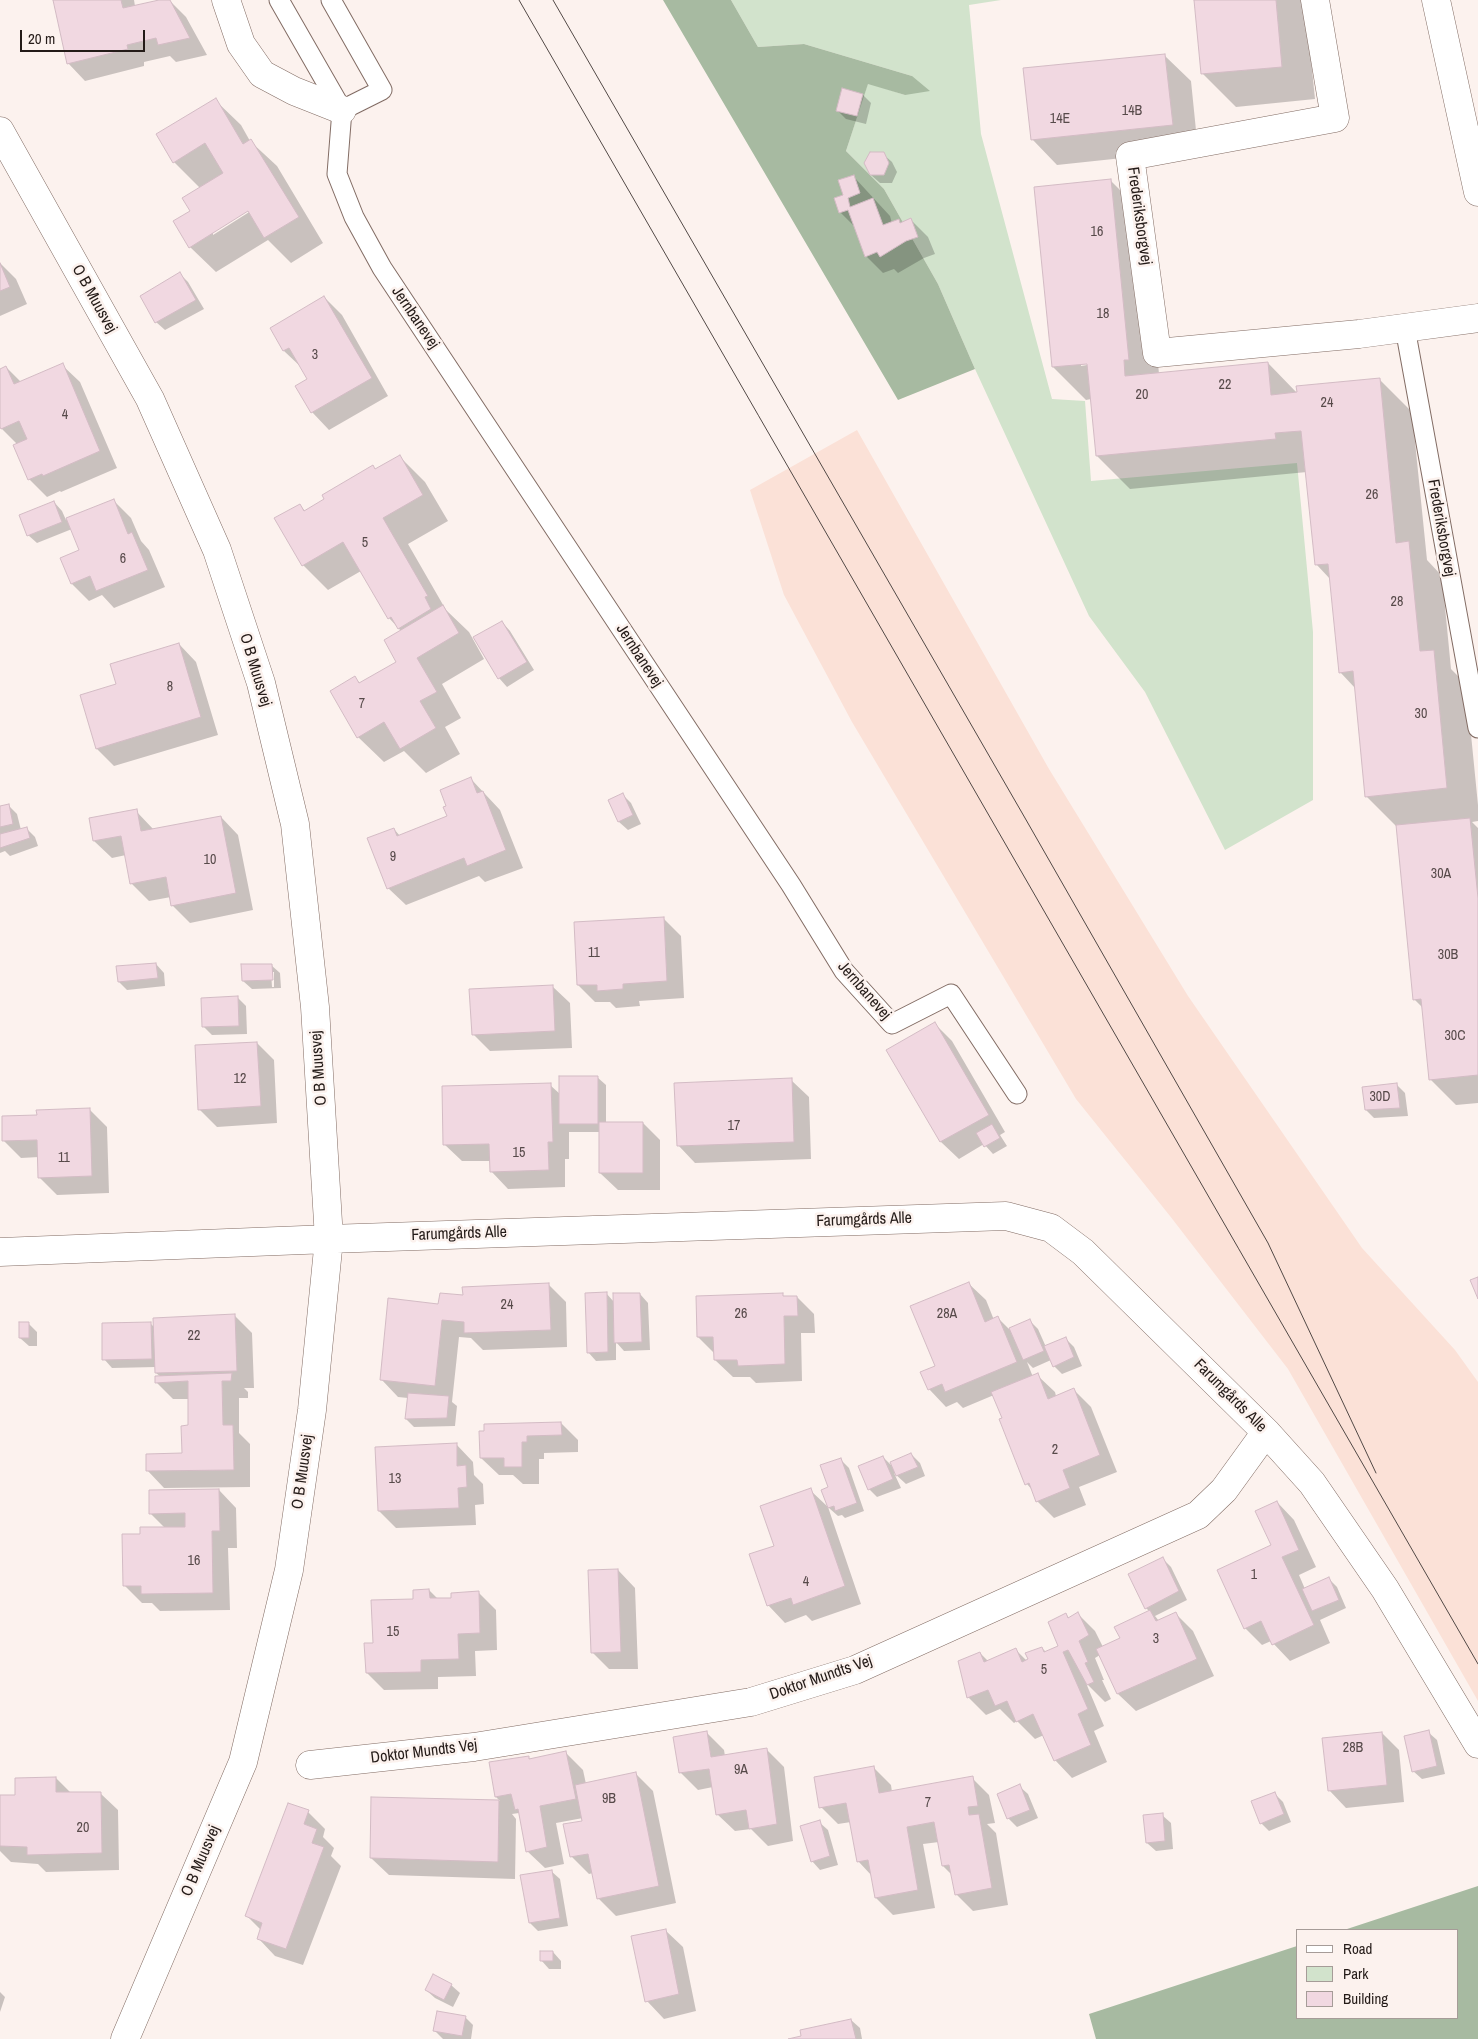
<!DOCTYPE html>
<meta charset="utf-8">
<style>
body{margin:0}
#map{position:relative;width:1478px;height:2039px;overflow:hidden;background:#fcf2ee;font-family:"Archivo Narrow",sans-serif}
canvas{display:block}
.legend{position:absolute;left:1296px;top:1929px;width:162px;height:90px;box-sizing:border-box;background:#fcf2ee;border:1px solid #a69c98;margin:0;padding:6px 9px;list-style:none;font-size:15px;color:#241b18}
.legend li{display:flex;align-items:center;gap:10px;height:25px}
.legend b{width:25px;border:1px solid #a69c98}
.scale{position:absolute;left:20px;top:30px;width:125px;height:22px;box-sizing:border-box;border:2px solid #241b18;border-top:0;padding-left:6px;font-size:15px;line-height:18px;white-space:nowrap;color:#241b18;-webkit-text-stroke:4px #fcf2ee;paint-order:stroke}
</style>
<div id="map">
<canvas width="1478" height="2039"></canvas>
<ul class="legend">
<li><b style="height:6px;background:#fff"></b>Road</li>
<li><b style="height:14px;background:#d2e3cc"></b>Park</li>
<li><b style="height:14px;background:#f1d8e1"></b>Building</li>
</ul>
<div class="scale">20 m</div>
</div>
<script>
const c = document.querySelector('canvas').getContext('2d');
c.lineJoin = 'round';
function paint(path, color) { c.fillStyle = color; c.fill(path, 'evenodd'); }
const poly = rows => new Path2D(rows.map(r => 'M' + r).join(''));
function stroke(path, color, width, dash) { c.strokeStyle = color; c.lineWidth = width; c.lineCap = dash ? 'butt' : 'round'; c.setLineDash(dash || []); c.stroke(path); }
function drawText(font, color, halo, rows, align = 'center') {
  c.font = font + ' "Archivo Narrow",sans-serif'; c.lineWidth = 5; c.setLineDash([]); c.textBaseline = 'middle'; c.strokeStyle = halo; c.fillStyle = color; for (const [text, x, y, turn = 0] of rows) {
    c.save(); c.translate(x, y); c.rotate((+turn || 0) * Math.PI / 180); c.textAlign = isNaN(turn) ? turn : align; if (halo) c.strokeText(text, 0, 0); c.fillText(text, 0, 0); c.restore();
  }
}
const built = poly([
 [857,430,1049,769,1188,996,1362,1248,1455,1350,1478,1382,1478,1701,1288,1369,1170,1216,1076,1099,852,722,784,595,750,490]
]);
const green = poly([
 [731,0,1001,0,969,5,981,134,1052,399,1085,401,1091,481,1297,463,1313,632,1313,800,1225,850,1145,692,1089,616,975,369,938,284,884,189,846,151,868,83,905,95,912,76,804,44,758,47]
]);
const forest = poly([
 [663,0,731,0,758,47,804,44,912,76,930,91,905,95,868,84,846,151,884,189,938,284,975,369,898,400],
 [1478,1886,1478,2039,1096,2039,1089,2014,1297,1946,1297,2018,1457,2018,1457,1930,1344,1930]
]);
const shadow = poly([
 [54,0,134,0,135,6,169,0,186,17,207,55,176,62,170,56,144,62,144,66,85,81,68,63],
 [1196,0,1305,0,1315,99,1236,107,1203,74],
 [1165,56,1191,81,1198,150,1057,165,1032,139],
 [863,95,871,103,866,124,846,119,837,110],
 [215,100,241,125,250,141,277,166,323,243,291,263,268,240,216,272,190,247,192,211,200,188,174,162],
 [253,207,254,209,213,235,213,232],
 [883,154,892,162,897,172,892,183,880,183,871,175],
 [854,177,890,216,892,223,898,221,901,223,911,220,928,237,935,254,924,258,898,273,894,269,883,273,866,256,855,227,840,212,844,196],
 [1111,181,1144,214,1159,374,1268,363,1298,394,1379,379,1412,412,1427,560,1442,576,1451,669,1466,684,1478,805,1478,821,1472,822,1478,828,1478,1103,1456,1105,1430,1079,1423,1008,1414,999,1398,828,1366,796,1355,688,1340,672,1331,580,1316,564,1307,472,1130,489,1097,456,1091,399,1086,400,1053,367],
 [1081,363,1093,364,1081,366],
 [0,263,16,279,27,304,0,316],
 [180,274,188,282,204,309,165,330,156,322],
 [324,297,342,315,388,396,329,430,312,412,309,380,302,368,284,351,271,328],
 [62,365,80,382,117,468,61,492,60,491,47,497,29,479,18,445,2,429,0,424,0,370,6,367,21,382],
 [400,457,425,482,448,521,408,544,446,610,469,632,484,659,442,684,461,718,445,727,460,754,426,773,404,751,384,762,358,737,355,678,361,684,398,662,401,631,389,618,361,571,328,590,303,565,300,505,305,511],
 [113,500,131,518,141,541,149,550,165,587,114,608,102,595,89,601,72,584,80,550,72,529,37,543,28,535,54,502,62,511,66,520],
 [502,622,510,631,534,670,507,687,499,678],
 [179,644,196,662,218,735,114,766,97,749,82,696,118,685],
 [471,779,500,810,523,868,485,882,479,876,406,905,388,888,394,829,400,836,448,817],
 [623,795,631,803,641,824,628,830,619,822,610,801],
 [9,806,17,814,21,830,27,829,35,837,38,846,10,856,5,851,0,853,0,808],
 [136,811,154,830,221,817,238,835,253,910,190,923,172,905,171,897,149,901,132,884,126,855,112,858,94,841],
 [663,918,681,936,684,998,639,1001,640,1006,616,1008,610,1002,595,1002,578,985],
 [156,964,164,973,165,986,127,990,119,982],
 [271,965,280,973,281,988,252,989,243,981],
 [271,972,274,972,274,987,272,987],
 [552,986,570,1003,572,1048,490,1051,473,1034],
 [238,998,246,1006,247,1034,212,1035,203,1026],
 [935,1024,952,1041,1005,1132,1000,1135,1007,1146,993,1154,984,1144,959,1159,941,1142,888,1050],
 [257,1043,274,1060,277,1123,217,1127,200,1110,196,1046],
 [597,1077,606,1085,606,1123,643,1123,660,1140,660,1190,618,1190,600,1173,600,1132,569,1132,569,1159,565,1159,565,1187,508,1189,491,1171,491,1161,462,1161,444,1144,550,1085,560,1094],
 [791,1080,809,1097,811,1159,695,1163,678,1145],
 [1397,1085,1405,1093,1408,1116,1374,1118,1366,1110],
 [90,1110,107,1127,109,1193,57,1195,39,1177,39,1157,21,1158,4,1141,38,1117],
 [968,1283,986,1300,994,1320,998,1318,1009,1329,1030,1321,1038,1329,1046,1347,1066,1339,1074,1347,1082,1366,1062,1374,1054,1366,1051,1360,1033,1368,1027,1362,1033,1377,1037,1375,1055,1392,1056,1396,1074,1390,1091,1407,1117,1472,1079,1487,1086,1505,1054,1518,1037,1501,1033,1491,1027,1484,994,1395,963,1408,957,1402,946,1407,929,1389],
 [548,1284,566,1302,567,1347,483,1350,471,1338,459,1337,452,1402,457,1406,455,1426,414,1427,406,1419,408,1398,398,1397,381,1379,464,1296],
 [606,1293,614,1302,640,1294,648,1303,650,1350,624,1351,616,1342,616,1360,596,1361,588,1352],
 [782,1295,785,1297,797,1297,814,1314,815,1333,801,1333,802,1381,756,1383,750,1377,733,1377,715,1360,715,1354,698,1337],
 [235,1316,252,1333,254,1388,244,1388,248,1392,248,1398,239,1398,239,1433,250,1444,250,1487,164,1488,147,1470,183,1454,189,1426,189,1399,173,1399,156,1382,161,1377,156,1373,156,1367,112,1368,104,1359,150,1323,154,1327],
 [28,1323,37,1332,37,1346,29,1346,20,1338],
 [561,1423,578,1440,578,1452,544,1453,544,1459,539,1459,539,1484,523,1484,513,1475,499,1475,481,1458,481,1432],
 [456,1444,473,1462,474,1475,483,1484,484,1504,475,1505,476,1525,396,1528,379,1511],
 [911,1454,920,1463,925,1476,906,1484,894,1473,901,1488,877,1497,869,1489,883,1457,895,1469],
 [841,1460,849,1468,864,1511,845,1518,842,1515,838,1516,829,1508,823,1490,830,1488],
 [219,1490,236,1508,237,1548,228,1548,230,1610,160,1611,152,1603,142,1603,125,1586,141,1535,165,1528,151,1514],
 [810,1490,828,1507,861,1604,812,1621,806,1615,785,1623,768,1605,776,1547],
 [1277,1502,1294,1520,1316,1567,1299,1575,1305,1589,1329,1579,1337,1587,1346,1608,1320,1620,1330,1643,1290,1661,1271,1641,1262,1645,1245,1628,1272,1546],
 [1163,1559,1171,1567,1187,1600,1155,1616,1159,1621,1176,1614,1193,1631,1214,1676,1136,1711,1118,1694,1100,1655,1095,1658,1104,1680,1102,1680,1111,1699,1105,1702,1086,1683,1104,1726,1094,1731,1107,1762,1072,1778,1055,1760,1044,1735,1035,1739,1017,1721,1014,1723,1000,1709,986,1715,969,1698,960,1662,980,1653,988,1661,1016,1650,1027,1661,1042,1648,1046,1652,1060,1646,1066,1614,1069,1618,1078,1614,1095,1631,1103,1647,1122,1638,1150,1612,1146,1608],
 [618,1570,635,1588,638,1669,609,1669,592,1652],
 [429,1590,438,1599,452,1599,479,1593,496,1610,497,1650,475,1651,476,1676,438,1677,438,1689,384,1690,367,1673,374,1644],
 [706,1732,724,1750,725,1756,766,1749,784,1767,793,1841,768,1846,751,1829,735,1831,717,1814,713,1787,698,1790,680,1772],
 [1428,1732,1437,1740,1445,1774,1422,1779,1413,1771],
 [1382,1733,1399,1750,1404,1802,1346,1808,1329,1790],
 [566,1753,583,1770,586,1784,636,1774,653,1791,676,1903,616,1916,598,1898,593,1873,589,1874,571,1856,583,1822,583,1818,556,1823,564,1864,545,1868,527,1851,519,1813,512,1814,516,1819,515,1879,389,1875,371,1858,373,1798,500,1801,496,1797,528,1757,531,1760],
 [873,1767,891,1785,892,1792,972,1778,989,1795,995,1823,987,1824,996,1833,1008,1905,973,1911,956,1894,952,1875,943,1866,939,1842,923,1844,935,1908,893,1915,876,1898,872,1876,858,1861,851,1822,838,1824,821,1807],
 [56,1778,71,1793,100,1793,118,1810,119,1870,46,1872,38,1864,11,1862,0,1851,0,1796,16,1796],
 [1019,1786,1028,1794,1038,1818,1017,1827,1008,1818],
 [1275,1794,1283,1802,1291,1822,1269,1831,1261,1823],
 [308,1812,325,1829,323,1837,334,1848,331,1856,341,1866,303,1965,275,1956,258,1938,261,1930,247,1916],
 [1162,1815,1171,1823,1173,1849,1156,1851,1147,1843],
 [819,1822,828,1830,838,1865,820,1870,812,1861],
 [551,1871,560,1879,568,1926,538,1931,530,1923],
 [665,1930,683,1947,696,2011,664,2019,647,2001],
 [553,1952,561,1961,561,1969,549,1969,541,1960],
 [451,1985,460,1993,453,2007,435,1998,426,1990],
 [0,1992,5,1997,0,2012],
 [465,2017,473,2025,471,2039,443,2039,435,2031],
 [851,2020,860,2028,862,2039,793,2039]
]);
const building = poly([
 [53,0,121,0,123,8,159,0,170,0,190,38,158,45,156,38,127,45,128,49,67,64,53,0],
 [1194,0,1276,0,1282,67,1201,74,1194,0],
 [1165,54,1173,125,1031,140,1023,68,1165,54],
 [842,88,863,94,857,116,836,111,842,88],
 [216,98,243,144,251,139,299,217,264,238,248,211,189,248,173,221,190,211,182,198,223,173,205,143,173,163,156,134,216,98],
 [870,152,884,152,889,163,884,175,870,175,864,163,870,152],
 [854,175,860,193,848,198,850,207,873,198,883,225,899,219,900,223,911,218,918,237,906,241,880,257,877,252,865,257,848,210,839,213,834,198,843,195,838,180,854,175],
 [1111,179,1129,360,1124,360,1125,376,1268,362,1271,395,1297,392,1296,386,1380,378,1396,543,1409,541,1420,651,1434,650,1447,788,1365,797,1353,671,1339,673,1328,564,1315,565,1301,431,1275,433,1276,439,1096,456,1087,364,1052,367,1034,187,1111,179],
 [0,263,10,287,0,291,0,263],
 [180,272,196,300,155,323,140,296,180,272],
 [324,296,372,378,311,413,295,386,307,379,289,348,283,351,270,328,324,296],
 [63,363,100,451,43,476,42,474,28,480,13,445,27,439,19,421,1,429,0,427,0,369,6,366,14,384,63,363],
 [400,455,423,495,383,518,428,596,425,597,431,609,398,629,391,617,388,619,343,542,302,566,274,518,300,504,304,511,324,499,322,495,373,465,375,469,400,455],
 [114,499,128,534,132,532,148,570,96,591,90,576,71,584,60,558,79,550,66,518,114,499],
 [54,501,62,522,27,536,19,515,54,501],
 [443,605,459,633,417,658,437,692,420,701,436,728,400,749,384,722,357,738,330,691,355,676,359,683,396,662,384,640,443,605],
 [502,621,527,662,498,679,473,637,502,621],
 [179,643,201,717,96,749,80,695,116,684,110,664,179,643],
 [471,777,477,793,483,791,506,850,467,866,464,858,387,889,367,838,394,828,397,836,447,816,443,807,446,806,440,790,471,777],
 [623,793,633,815,618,822,608,800,623,793],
 [9,804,13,824,0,827,0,806,9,804],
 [137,809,141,831,221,816,236,893,171,906,166,877,130,884,121,836,93,841,89,818,137,809],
 [1470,818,1478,898,1478,1075,1429,1080,1421,999,1413,1000,1396,825,1470,818],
 [27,827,30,838,0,848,0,834,27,827],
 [664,917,667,981,623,984,623,989,597,991,597,985,577,985,574,922,664,917],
 [156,963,158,978,118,982,116,966,156,963],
 [241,964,272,964,273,980,242,981,241,964],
 [553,985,555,1031,472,1035,469,989,553,985],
 [238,996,239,1026,202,1027,201,998,238,996],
 [935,1022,989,1115,940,1142,886,1050,935,1022],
 [257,1042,261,1106,198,1110,195,1045,257,1042],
 [559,1076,598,1076,598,1124,559,1124,559,1076],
 [792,1078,794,1142,677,1146,674,1083,792,1078],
 [551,1083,553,1142,548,1142,549,1170,490,1172,489,1144,443,1145,442,1086,551,1083],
 [1397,1083,1400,1108,1365,1110,1362,1087,1397,1083],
 [90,1108,92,1176,38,1178,37,1140,2,1141,2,1116,37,1115,36,1110,90,1108],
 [599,1122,643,1122,643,1173,599,1173,599,1122],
 [992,1124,1000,1138,984,1147,976,1133,992,1124],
 [1478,1277,1478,1299,1470,1280,1478,1277],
 [969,1282,985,1322,998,1316,1017,1362,945,1392,942,1384,928,1390,920,1372,935,1366,910,1306,969,1282],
 [549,1283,551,1330,464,1333,464,1322,442,1320,435,1386,380,1380,388,1298,438,1304,440,1293,463,1295,462,1287,549,1283],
 [607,1292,608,1352,587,1353,585,1293,607,1292],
 [613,1293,640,1293,642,1342,614,1343,613,1293],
 [783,1293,783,1296,797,1296,798,1316,784,1316,785,1364,738,1366,737,1360,714,1360,713,1337,697,1337,696,1296,783,1293],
 [235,1314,237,1371,155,1373,153,1318,235,1314],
 [1030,1319,1044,1351,1023,1360,1009,1328,1030,1319],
 [19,1322,29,1322,29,1338,19,1338,19,1322],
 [151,1322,152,1359,102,1360,102,1323,151,1322],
 [1066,1337,1074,1357,1053,1367,1044,1346,1066,1337],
 [232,1373,231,1381,222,1381,223,1425,233,1425,234,1470,146,1471,146,1454,182,1453,181,1426,188,1425,188,1381,155,1383,155,1376,232,1373],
 [1038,1373,1048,1399,1074,1388,1100,1455,1063,1470,1070,1488,1036,1502,1029,1483,1025,1485,999,1419,1002,1418,991,1392,1038,1373],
 [408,1393,449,1396,447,1418,405,1419,408,1393],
 [561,1422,562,1435,527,1436,527,1442,522,1442,522,1467,504,1467,504,1458,480,1458,479,1431,484,1431,484,1424,561,1422],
 [457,1443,457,1466,466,1465,467,1487,458,1488,459,1508,378,1511,375,1447,457,1443],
 [911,1453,918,1467,896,1476,890,1462,911,1453],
 [883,1456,893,1479,868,1490,858,1466,883,1456],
 [841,1458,857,1503,835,1511,834,1506,828,1508,821,1490,828,1487,820,1465,841,1458],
 [811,1488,845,1586,793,1605,791,1598,767,1606,749,1554,774,1546,760,1506,811,1488],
 [219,1489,220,1531,212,1531,213,1593,141,1594,141,1586,123,1586,122,1534,140,1534,140,1527,185,1527,185,1513,149,1514,149,1490,219,1489],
 [1277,1501,1299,1550,1282,1557,1314,1625,1272,1645,1261,1621,1244,1629,1217,1570,1271,1545,1255,1511,1277,1501],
 [1163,1557,1179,1591,1145,1609,1128,1574,1163,1557],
 [618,1569,621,1652,591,1653,588,1570,618,1569],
 [1329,1577,1339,1600,1312,1611,1302,1589,1329,1577],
 [429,1589,430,1598,451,1598,451,1593,479,1591,480,1633,458,1634,459,1659,421,1660,421,1672,366,1673,364,1643,373,1643,371,1600,413,1599,413,1590,429,1589],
 [1150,1610,1156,1621,1176,1612,1197,1659,1117,1694,1096,1649,1120,1638,1114,1627,1150,1610],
 [1078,1612,1089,1635,1079,1641,1088,1662,1085,1663,1094,1682,1087,1685,1068,1650,1063,1652,1088,1709,1078,1714,1091,1745,1054,1761,1033,1714,1016,1722,1007,1701,995,1706,988,1690,967,1698,958,1661,980,1652,984,1662,1016,1648,1022,1662,1028,1659,1025,1653,1042,1647,1044,1652,1058,1646,1048,1622,1066,1613,1068,1618,1078,1612],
 [1429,1730,1437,1766,1412,1772,1404,1736,1429,1730],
 [707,1731,711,1757,767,1748,777,1824,749,1829,746,1810,716,1815,709,1769,679,1773,673,1737,707,1731],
 [1382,1732,1387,1785,1328,1791,1322,1738,1382,1732],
 [566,1751,576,1799,540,1806,547,1847,526,1852,518,1809,515,1810,511,1794,495,1797,489,1762,529,1756,529,1759,566,1751],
 [874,1766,879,1793,973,1776,978,1806,968,1807,969,1815,979,1814,992,1888,955,1895,949,1865,942,1866,934,1822,907,1827,918,1890,875,1898,868,1860,857,1862,846,1803,819,1808,814,1777,874,1766],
 [636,1772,659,1886,597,1899,588,1854,570,1857,563,1824,582,1821,575,1785,636,1772],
 [56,1777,56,1792,101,1792,102,1853,27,1855,27,1847,0,1846,0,1795,15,1795,15,1778,56,1777],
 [1020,1784,1030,1810,1007,1819,997,1794,1020,1784],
 [1275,1792,1284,1814,1260,1824,1251,1801,1275,1792],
 [371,1797,499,1800,498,1862,370,1858,371,1797],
 [288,1803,309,1810,304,1824,317,1829,312,1843,324,1847,286,1949,257,1939,262,1923,245,1916,288,1803],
 [1163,1813,1165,1841,1146,1843,1143,1815,1163,1813],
 [820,1820,830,1856,811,1862,800,1826,820,1820],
 [552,1870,560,1918,529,1923,520,1875,552,1870],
 [666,1929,679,1994,645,2002,631,1936,666,1929],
 [540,1951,553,1951,553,1961,540,1961,540,1951],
 [433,1974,452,1984,444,2000,425,1990,433,1974],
 [437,2011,466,2016,462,2036,433,2031,437,2011],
 [851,2019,856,2039,788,2039,801,2036,800,2030,851,2019]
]);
const service = poly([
 [279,0,342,110,382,90,331,0],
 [342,110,337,174,354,217,382,268,791,885,844,971,892,1024,951,994,1017,1094],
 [1405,328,1478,728]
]);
const minor = poly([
 [226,0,241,44,262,74,294,91,342,110],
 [1315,0,1335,118,1130,156,1157,353,1359,334,1478,318],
 [0,131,150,399,217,550,261,683,295,824,315,1007,329,1239,312,1410,289,1570,243,1762,125,2039],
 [0,1252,329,1239,1006,1216,1051,1228,1083,1252,1266,1432,1312,1483,1385,1589,1478,1744],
 [310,1765,474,1747,751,1702,855,1670,1198,1515,1224,1490,1266,1432]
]);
const tertiary = poly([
 [1436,0,1478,192]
]);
const tram = poly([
 [519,0,1478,1664],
 [553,0,1025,818,1268,1243,1376,1473]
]);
const numberNames = [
 ["14B",1132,111],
 ["14E",1060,119],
 ["16",1097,232],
 ["18",1103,314],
 ["3",315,355],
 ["22",1225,385],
 ["20",1142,395],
 ["24",1327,403],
 ["4",65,415],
 ["26",1372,495],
 ["5",365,543],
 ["6",123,559],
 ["28",1397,602],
 ["8",170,687],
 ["7",362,704],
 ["30",1421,714],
 ["9",393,857],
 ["10",210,860],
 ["30A",1441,874],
 ["11",594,953],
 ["30B",1448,955],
 ["30C",1455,1036],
 ["12",240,1079],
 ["30D",1380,1097],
 ["17",734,1126],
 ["15",519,1153],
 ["11",64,1158],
 ["24",507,1305],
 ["26",741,1314],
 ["28A",947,1314],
 ["22",194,1336],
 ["2",1055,1450],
 ["13",395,1479],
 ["16",194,1561],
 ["1",1254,1575],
 ["4",806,1582],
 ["15",393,1632],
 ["3",1156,1639],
 ["5",1044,1670],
 ["28B",1353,1748],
 ["9A",741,1770],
 ["9B",609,1799],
 ["7",928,1803],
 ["20",83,1828]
];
const streetNames = [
 ["Frederiksborgvej",1139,216,82],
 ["O B Muusvej",94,299,61],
 ["Jernbanevej",415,318,56],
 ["Frederiksborgvej",1441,528,80],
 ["Jernbanevej",639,656,57],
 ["O B Muusvej",255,670,73],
 ["Jernbanevej",864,991,49],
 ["O B Muusvej",319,1068,-94],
 ["Farumgårds Alle",864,1220,-2],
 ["Farumgårds Alle",459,1234,-2],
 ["Farumgårds Alle",1230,1396,45],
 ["O B Muusvej",303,1472,-82],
 ["Doktor Mundts Vej",821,1678,-19],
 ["Doktor Mundts Vej",424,1752,-7],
 ["O B Muusvej",201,1861,-67]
];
paint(built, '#fbe1d7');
paint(green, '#d2e3cc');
paint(forest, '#a7baa1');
paint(shadow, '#0003');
paint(building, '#f1d8e1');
stroke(building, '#d3bbc4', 1);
stroke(service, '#826c64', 21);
stroke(minor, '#826c64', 29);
stroke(tertiary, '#826c64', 29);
stroke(service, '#fff', 19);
stroke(minor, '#fff', 28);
stroke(tertiary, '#fff', 28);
stroke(tram, '#524946', 1);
drawText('14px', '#574a4a', null, numberNames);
drawText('16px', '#241b18', '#fcf2ee', streetNames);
</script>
